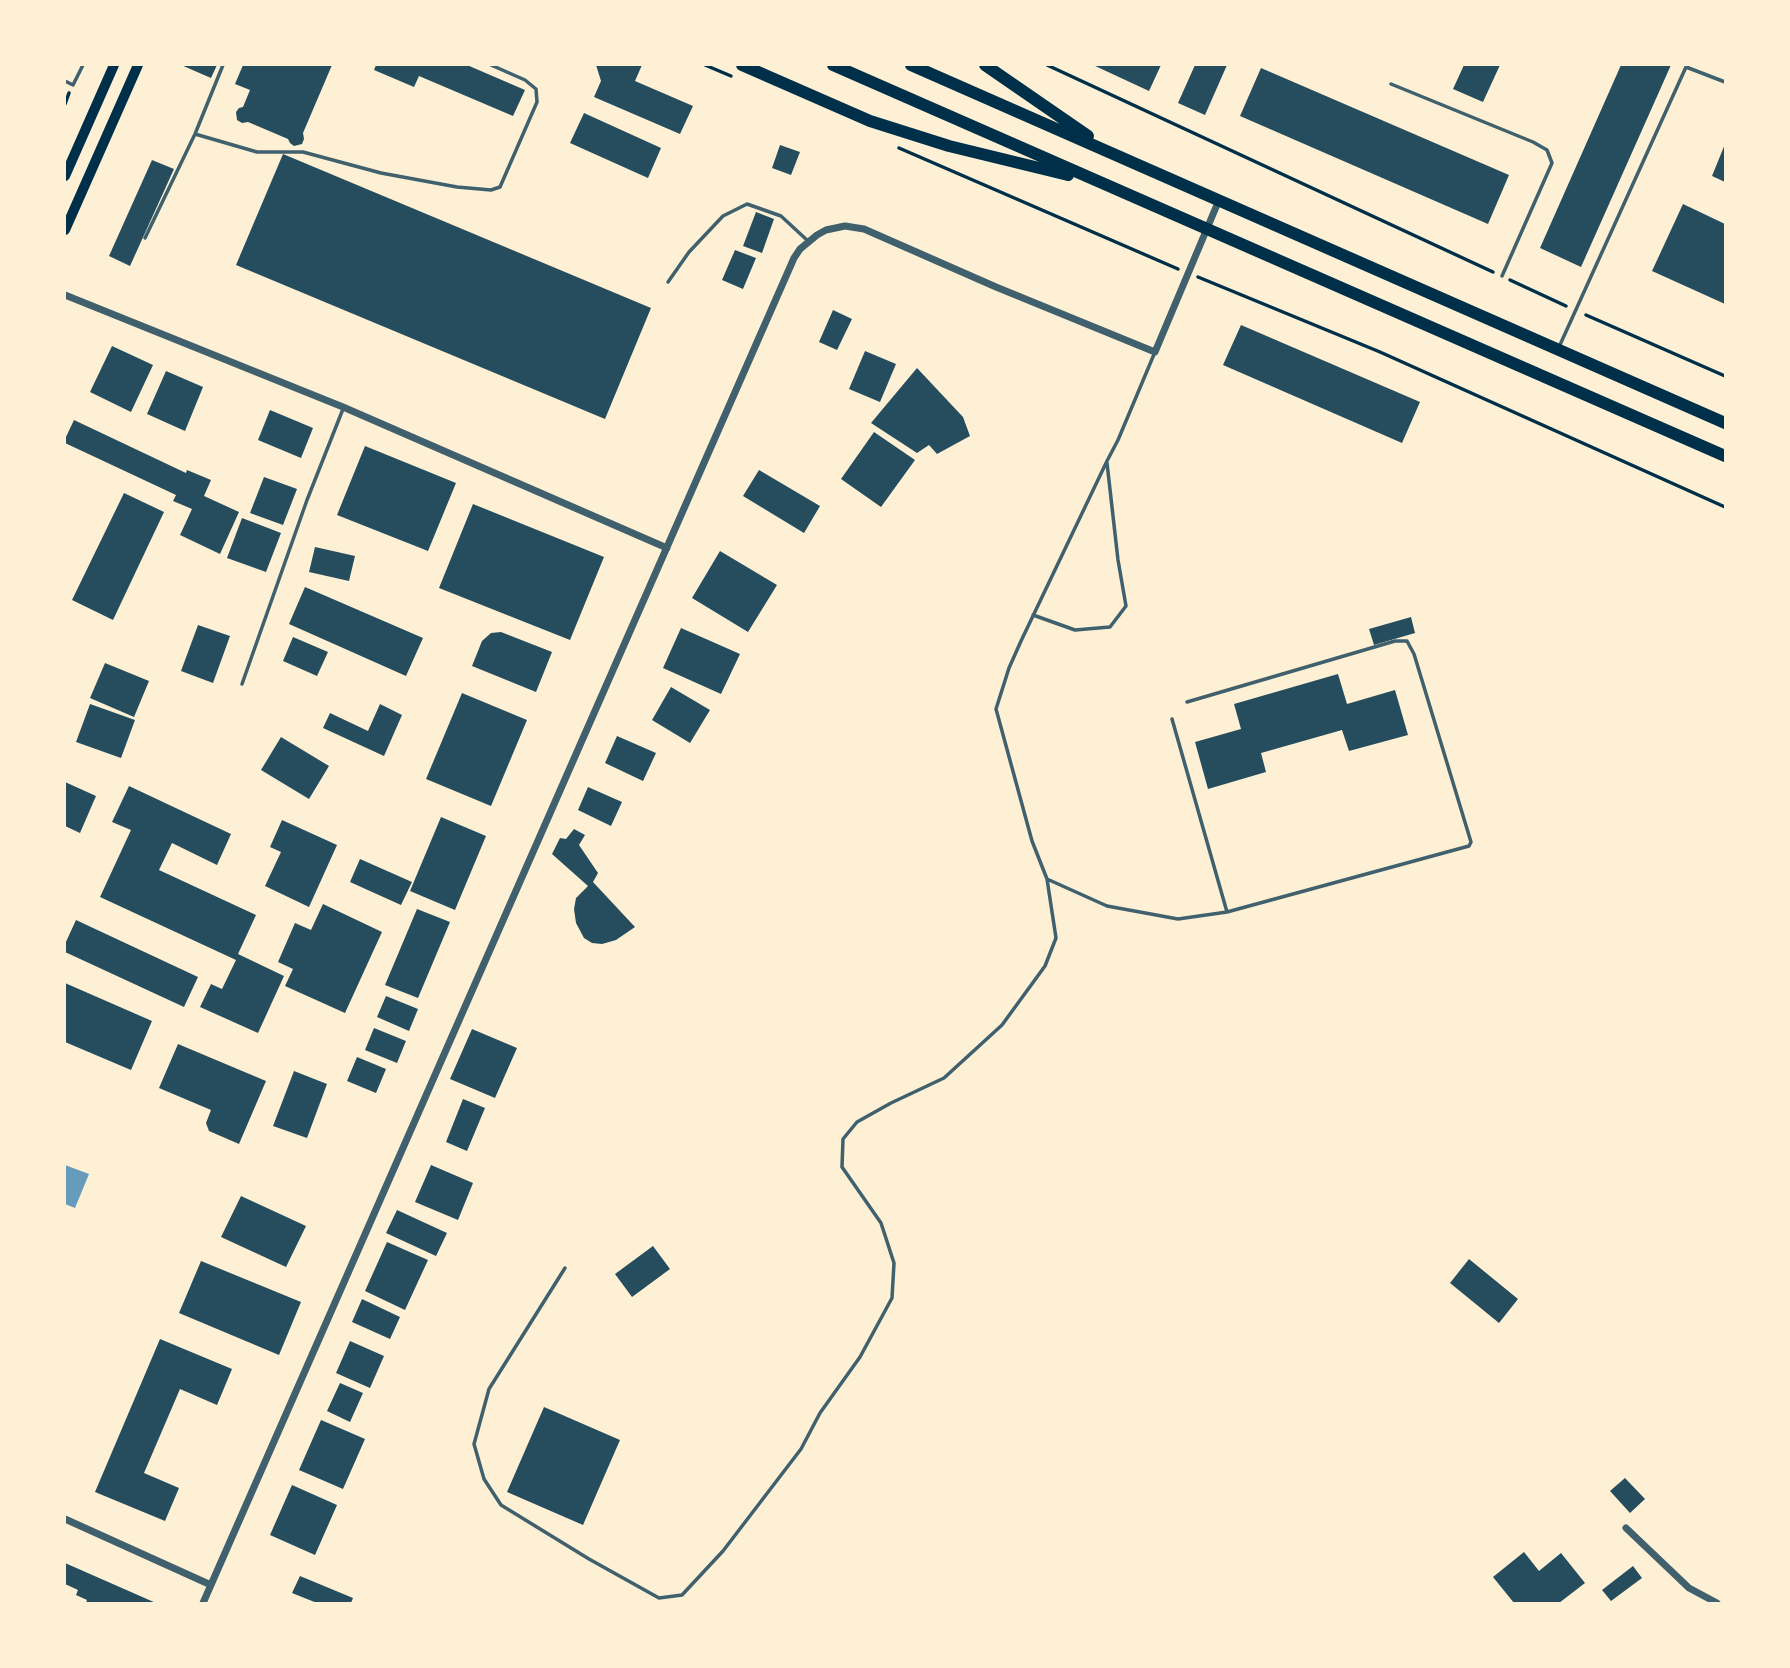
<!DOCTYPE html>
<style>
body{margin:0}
#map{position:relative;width:1790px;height:1668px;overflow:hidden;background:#fdf0d5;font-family:"PT Sans Narrow",sans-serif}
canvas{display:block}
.frame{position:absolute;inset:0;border:66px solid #fdf0d5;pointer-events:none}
</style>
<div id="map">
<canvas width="1790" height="1668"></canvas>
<div class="frame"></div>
</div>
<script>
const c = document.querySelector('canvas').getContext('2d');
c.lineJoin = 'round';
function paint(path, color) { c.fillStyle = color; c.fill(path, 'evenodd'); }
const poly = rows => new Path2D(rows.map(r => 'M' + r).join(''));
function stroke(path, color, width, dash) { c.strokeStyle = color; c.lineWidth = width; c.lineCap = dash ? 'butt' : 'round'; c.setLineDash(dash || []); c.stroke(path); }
const water = poly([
 [65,1165,89,1174,75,1208,65,1204]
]);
const building = poly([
 [181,65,217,65,211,78],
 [243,65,332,65,303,133,304,139,302,144,294,146,290,143,288,139,248,122,242,123,237,120,236,112,239,108,243,107,250,90,235,84],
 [376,65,467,65,525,90,513,116,419,76,414,87,374,70],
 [596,65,642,65,635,81,693,106,680,134,594,97,601,81],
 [1093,65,1161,65,1149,91],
 [1195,65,1227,65,1205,115,1178,103],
 [1464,65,1500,65,1483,102,1453,89],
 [1621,65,1671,65,1581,267,1540,248],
 [1261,68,1509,175,1488,224,1240,116],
 [584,113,661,148,648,178,570,143],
 [1725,144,1725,182,1712,176],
 [780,145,800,152,791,175,772,168],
 [283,154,651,308,605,419,236,265],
 [152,160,174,169,130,266,109,256],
 [1683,204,1725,224,1725,304,1652,271],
 [756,212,774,219,762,253,743,246],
 [735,250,756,258,743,289,722,280],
 [833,310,852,319,837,350,819,342],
 [1241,325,1420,402,1402,443,1223,365],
 [112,346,153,365,131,412,90,392],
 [865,351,896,364,880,402,849,389],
 [917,368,963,417,970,436,937,454,929,445,917,453,871,423],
 [166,371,203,387,185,431,147,414],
 [270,410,313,428,301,458,258,440],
 [74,420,186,473,187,470,211,480,204,496,239,512,220,554,180,535,192,509,173,501,176,495,65,443,65,439],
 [874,432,915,460,881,507,841,479],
 [365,446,456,483,428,551,337,515],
 [759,470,820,506,804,533,743,496],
 [264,477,297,489,283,525,250,513],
 [124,493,164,512,113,620,72,600],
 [473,504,604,557,570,640,439,588],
 [242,518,281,533,266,572,227,558],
 [315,547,355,556,349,581,309,572],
 [720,551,777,585,748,632,692,598],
 [305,587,423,638,406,676,289,624],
 [1411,617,1415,633,1374,645,1369,629],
 [198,625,230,636,213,683,181,671],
 [681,628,740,654,721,694,663,668],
 [501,632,552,652,536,692,472,666,482,641,491,633],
 [293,637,328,652,317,676,283,661],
 [105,663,149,681,134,717,90,698],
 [1338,674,1347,704,1395,690,1408,735,1349,751,1342,730,1261,753,1266,772,1208,789,1195,742,1241,729,1234,704],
 [671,687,710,710,690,743,652,720],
 [462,693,527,720,491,806,426,779],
 [90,704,135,720,121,758,76,742],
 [380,704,402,715,384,756,323,728,330,713,368,731],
 [617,736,656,753,643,781,605,763],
 [281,737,329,766,309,799,261,770],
 [65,782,96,796,80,833,65,826],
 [129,786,231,834,217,865,172,843,159,870,256,915,238,954,284,976,258,1033,200,1007,211,984,222,989,236,960,100,897,131,830,112,822],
 [588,787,622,802,611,826,578,810],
 [441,817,486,836,455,910,410,891],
 [282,820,337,845,309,907,265,886,281,852,270,847],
 [574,829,585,835,579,845,598,873,593,882,635,927,616,940,602,944,592,943,584,938,576,923,574,909,576,898,588,886,552,854,560,838,566,839],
 [360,859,412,882,401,905,350,882],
 [323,904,382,932,345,1013,285,986,293,969,278,962,295,923,311,930],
 [417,909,450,922,418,998,385,985],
 [76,920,198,977,184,1007,65,952,65,944],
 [65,983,152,1021,131,1070,65,1042],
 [386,996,418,1009,409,1031,377,1017],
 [374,1028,406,1041,397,1063,365,1050],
 [472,1029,517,1048,495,1098,450,1079],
 [178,1044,266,1081,239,1144,209,1131,206,1123,211,1110,159,1088],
 [357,1057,386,1069,376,1093,347,1081],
 [294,1071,327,1084,307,1138,273,1126],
 [463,1099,485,1108,467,1151,446,1142],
 [431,1165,473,1183,458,1220,415,1202],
 [241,1196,306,1226,286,1267,221,1237],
 [397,1210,447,1233,436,1256,386,1233],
 [387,1242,428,1260,405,1310,365,1291],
 [653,1246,670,1269,632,1297,615,1274],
 [1469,1259,1518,1299,1499,1323,1450,1283],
 [201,1261,301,1302,279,1355,179,1313],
 [362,1299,400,1317,390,1339,352,1322],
 [160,1339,232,1369,217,1405,180,1389,144,1473,179,1488,165,1521,95,1492],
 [350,1341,384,1356,370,1388,336,1373],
 [340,1383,363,1393,350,1422,327,1411],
 [544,1407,620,1440,583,1525,507,1492],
 [321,1420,365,1439,343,1489,299,1470],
 [1625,1478,1645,1499,1630,1513,1610,1491],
 [292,1485,337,1505,315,1555,270,1535],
 [1524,1552,1539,1571,1561,1553,1585,1583,1559,1603,1514,1603,1493,1577],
 [65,1563,156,1603,86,1603,87,1600,76,1595,78,1590,65,1584],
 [1633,1566,1642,1578,1611,1601,1602,1590],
 [300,1576,353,1598,351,1603,317,1603,292,1593]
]);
const path = poly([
 [705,65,731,76],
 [1047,65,1493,272],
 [65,104,69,93],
 [899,148,1178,269],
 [1198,277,1380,352,1725,507],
 [1510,280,1566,306],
 [1586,315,1725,376]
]);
const service = poly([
 [65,81,73,85,83,65],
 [1391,84,1533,142,1547,150,1552,163,1502,276],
 [195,134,257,152,303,152,381,173,457,187,491,190,500,187,537,102,536,89,525,80,491,65],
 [145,238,195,134,223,65],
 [668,282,689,252,723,216,747,204,781,216,808,241],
 [1559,347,1686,67,1725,82],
 [1155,352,1118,440,1107,461,1021,641,1009,668,996,709,1032,841,1047,879,1107,906,1178,919,1227,912,1469,846,1471,842,1414,654,1407,641,1395,641,1187,702],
 [1033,615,1075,630,1110,627,1126,606,1118,560,1107,463],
 [242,684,307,500,343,409],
 [1172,719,1227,912],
 [565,1268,489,1389,474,1444,484,1479,501,1505,589,1559,659,1598,682,1595,723,1551,801,1449,820,1413,860,1357,892,1298,894,1263,881,1223,842,1167,843,1139,857,1122,891,1103,944,1078,1002,1025,1045,966,1056,938,1047,879]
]);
const minor = poly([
 [65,295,343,407,667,548],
 [65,1519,211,1585],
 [1626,1528,1689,1588,1717,1603],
 [203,1603,794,258,800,249,817,235,826,230,845,226,864,229,996,287,1155,352,1219,200]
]);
const secondary = poly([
 [65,176,114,65],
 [65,230,138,65]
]);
const primary = poly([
 [742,65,870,121,949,146,1068,175],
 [833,65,1725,456],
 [911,65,1725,423],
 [985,65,1088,136]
]);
paint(water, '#669bbc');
paint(building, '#264d5e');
stroke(path, '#003049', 3.5);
stroke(service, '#3f606c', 3.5);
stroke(minor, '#3f606c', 7);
stroke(secondary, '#003049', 10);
stroke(primary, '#003049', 12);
</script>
